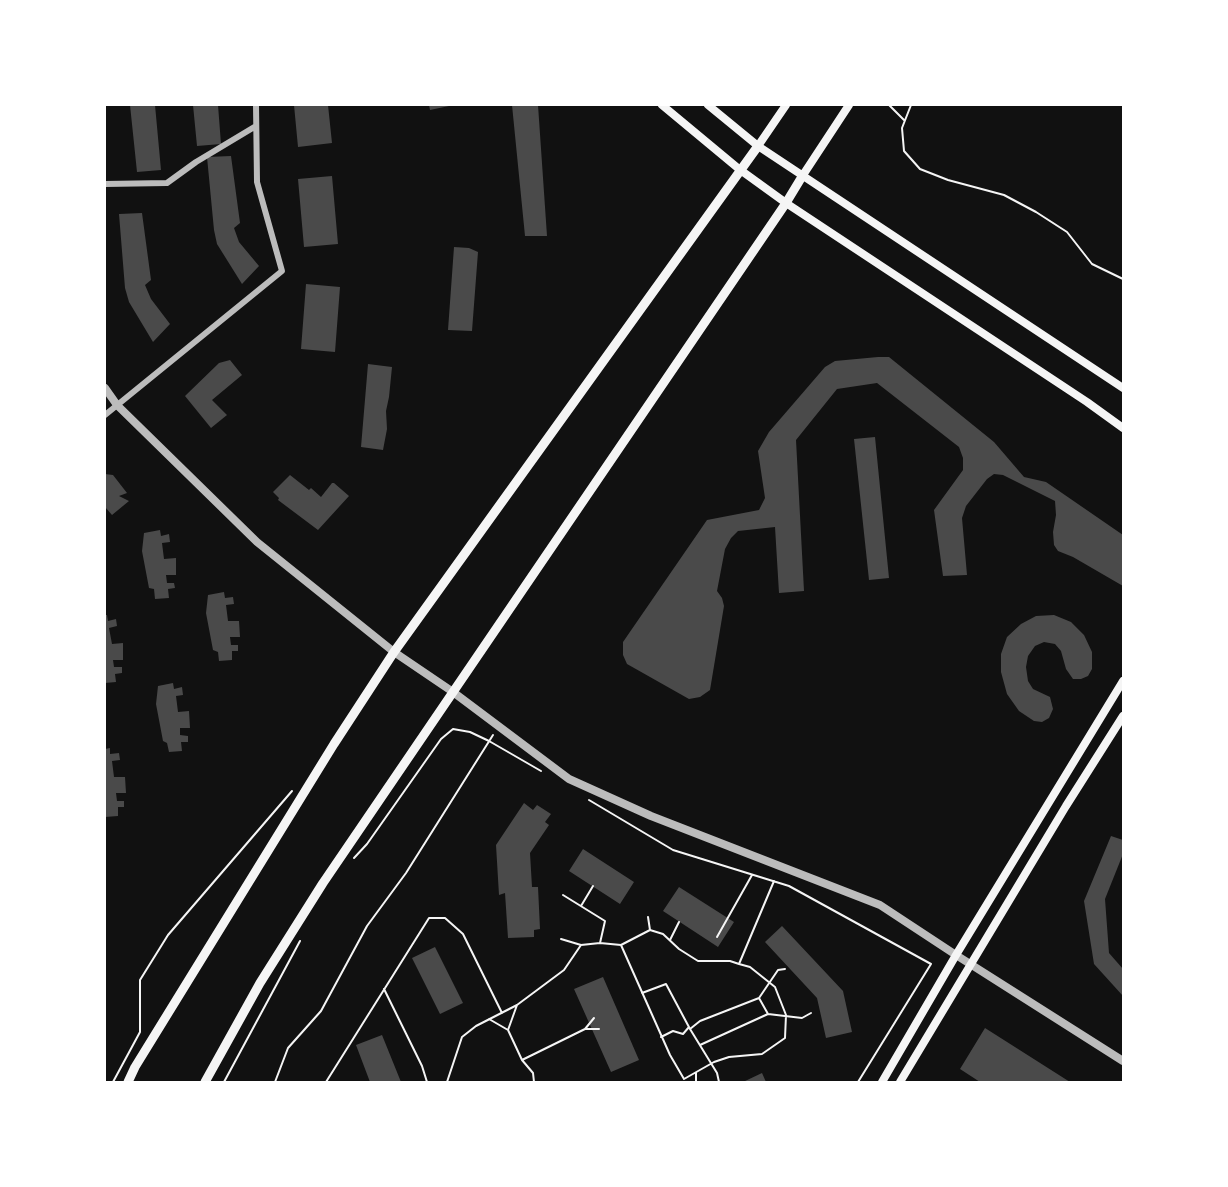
<!DOCTYPE html>
<style>
body{margin:0}
#map{position:relative;width:1228px;height:1187px;overflow:hidden;background:#111;font-family:"Space Grotesk",sans-serif}
canvas{display:block}
.frame{position:absolute;inset:0;border:106px solid #fff;pointer-events:none}
</style>
<div id="map">
<canvas width="1228" height="1187"></canvas>
<div class="frame"></div>
</div>
<script>
const c = document.querySelector('canvas').getContext('2d');
c.lineJoin = 'round';
function paint(path, color) { c.fillStyle = color; c.fill(path, 'evenodd'); }
const poly = rows => new Path2D(rows.map(r => 'M' + r).join(''));
function stroke(path, color, width, dash) { c.strokeStyle = color; c.lineWidth = width; c.lineCap = dash ? 'butt' : 'round'; c.setLineDash(dash || []); c.stroke(path); }
const building = poly([
 [130,105,155,105,161,170,137,172],
 [193,105,218,105,221,144,197,146],
 [294,105,328,105,332,143,298,147],
 [429,105,449,105,449,106,430,110],
 [512,105,538,105,547,236,525,236],
 [231,156,240,223,234,228,239,242,259,266,242,284,217,244,214,230,207,157],
 [332,176,338,244,304,247,298,179],
 [142,213,151,280,145,285,151,299,170,324,153,342,129,302,125,288,119,214],
 [454,247,469,248,478,252,472,331,448,330],
 [306,284,340,287,335,352,301,349],
 [878,357,889,357,994,442,1024,477,1046,482,1123,535,1123,586,1073,557,1058,551,1054,545,1053,532,1056,515,1055,501,1003,475,994,474,987,479,966,506,962,518,967,575,943,576,934,510,963,470,963,458,959,447,877,383,837,389,796,440,804,591,779,593,775,527,738,531,731,538,725,549,717,591,722,598,724,606,710,690,700,697,689,699,627,664,623,655,623,642,707,520,759,510,765,498,758,451,769,432,825,367,835,361],
 [230,360,242,375,212,400,227,415,211,428,185,396,219,363],
 [368,364,392,367,389,397,386,411,387,429,383,450,361,447],
 [875,437,889,578,869,580,854,439],
 [105,474,113,475,127,493,119,496,129,501,112,515,105,507],
 [290,475,309,490,311,488,321,497,332,483,334,483,349,496,318,530,278,500,279,498,273,492],
 [160,530,161,536,169,534,170,542,162,543,164,559,176,558,176,575,166,575,167,583,174,583,175,588,168,589,169,598,155,599,154,589,149,588,142,551,144,533],
 [224,592,225,598,233,597,234,604,226,605,228,621,239,621,240,637,230,637,231,645,238,645,238,651,232,651,232,660,219,661,218,652,213,650,206,613,208,595],
 [105,615,107,615,108,621,116,619,117,626,109,628,112,644,123,643,123,660,113,660,114,667,122,667,122,673,115,674,116,682,105,683],
 [1054,615,1071,622,1084,635,1092,652,1092,669,1088,676,1081,679,1073,679,1066,669,1061,651,1055,644,1044,642,1035,646,1028,656,1026,667,1028,681,1033,689,1050,697,1053,709,1049,718,1042,722,1034,721,1019,711,1007,694,1001,672,1001,654,1007,637,1021,624,1036,616],
 [173,683,174,689,182,687,183,695,176,696,178,712,189,711,190,728,180,728,180,735,188,736,188,742,181,742,182,751,169,752,167,743,163,741,156,704,158,686],
 [110,748,110,754,119,753,120,760,112,761,114,777,125,777,126,793,116,793,117,801,124,801,124,807,118,807,118,816,105,817,105,749],
 [524,803,533,810,537,805,551,814,545,822,549,825,530,853,532,887,538,887,540,929,534,930,534,937,508,938,505,893,499,895,496,845],
 [1111,836,1123,840,1123,854,1105,899,1109,953,1123,969,1123,996,1094,964,1084,901],
 [583,849,634,882,620,904,569,871],
 [679,887,734,922,718,947,663,911],
 [782,926,843,991,852,1032,826,1038,817,998,765,942],
 [435,947,463,1003,440,1014,412,958],
 [603,977,639,1060,611,1072,574,989],
 [985,1028,1070,1082,980,1082,960,1069],
 [382,1035,401,1082,370,1082,356,1045],
 [762,1073,766,1082,743,1082]
]);
const path = poly([
 [889,105,904,120],
 [911,105,902,128,904,151,920,169,948,180,1004,195,1036,212,1067,232,1092,264,1123,279],
 [589,800,673,850,789,886,931,964,858,1082],
 [354,858,367,844,441,739,453,729,470,732,489,741,541,771],
 [563,895,605,921,600,943],
 [581,906,593,886],
 [648,917,650,930],
 [650,930,663,934,679,949,698,961,730,961,739,964,750,967,775,987,786,1015,785,1038,762,1054,729,1057,714,1062,684,1079,670,1055,621,945,650,930],
 [717,937,752,875],
 [561,939,581,945,600,943,621,945],
 [670,940,679,922],
 [581,945,564,970,517,1005,508,1030,522,1060,585,1029,599,1029],
 [739,964,774,881],
 [785,969,778,970,759,998,768,1014,802,1018,811,1013],
 [384,989,422,1066,427,1082],
 [642,993,666,984,690,1029],
 [489,1019,508,1030],
 [585,1029,594,1018],
 [661,1037,673,1031,683,1034,689,1027],
 [700,1045,768,1014],
 [522,1060,533,1073,534,1082],
 [113,1082,140,1032,140,980,168,935,292,791],
 [224,1082,300,941],
 [275,1082,288,1048,321,1011,367,926,406,873,493,735],
 [326,1082,429,918,445,918,463,934,502,1013],
 [447,1082,462,1037,476,1026,517,1005],
 [696,1082,696,1073],
 [719,1082,717,1073,690,1029,700,1021,759,998]
]);
const minor = poly([
 [105,184,167,183,196,162,256,126],
 [105,415,282,271,257,182,256,105]
]);
const tertiary = poly([
 [105,388,117,405,257,542,394,652,453,692,569,779,651,816,880,905,956,955,1123,1061]
]);
const secondary = poly([
 [662,105,739,169,786,203,1087,402,1123,428],
 [708,105,758,146,1123,388],
 [758,146,786,105],
 [803,175,849,105],
 [882,1082,956,955,1123,681],
 [900,1082,1066,806,1123,716]
]);
const primary = poly([
 [128,1082,135,1067,334,744,394,652,758,146],
 [205,1082,260,983,323,883,786,203,803,175]
]);
paint(building, '#4a4a4a');
stroke(path, '#f5f5f5', 2);
stroke(minor, '#bcbcbc', 6);
stroke(tertiary, '#bcbcbc', 8);
stroke(secondary, '#f5f5f5', 8);
stroke(primary, '#f5f5f5', 9);
</script>
